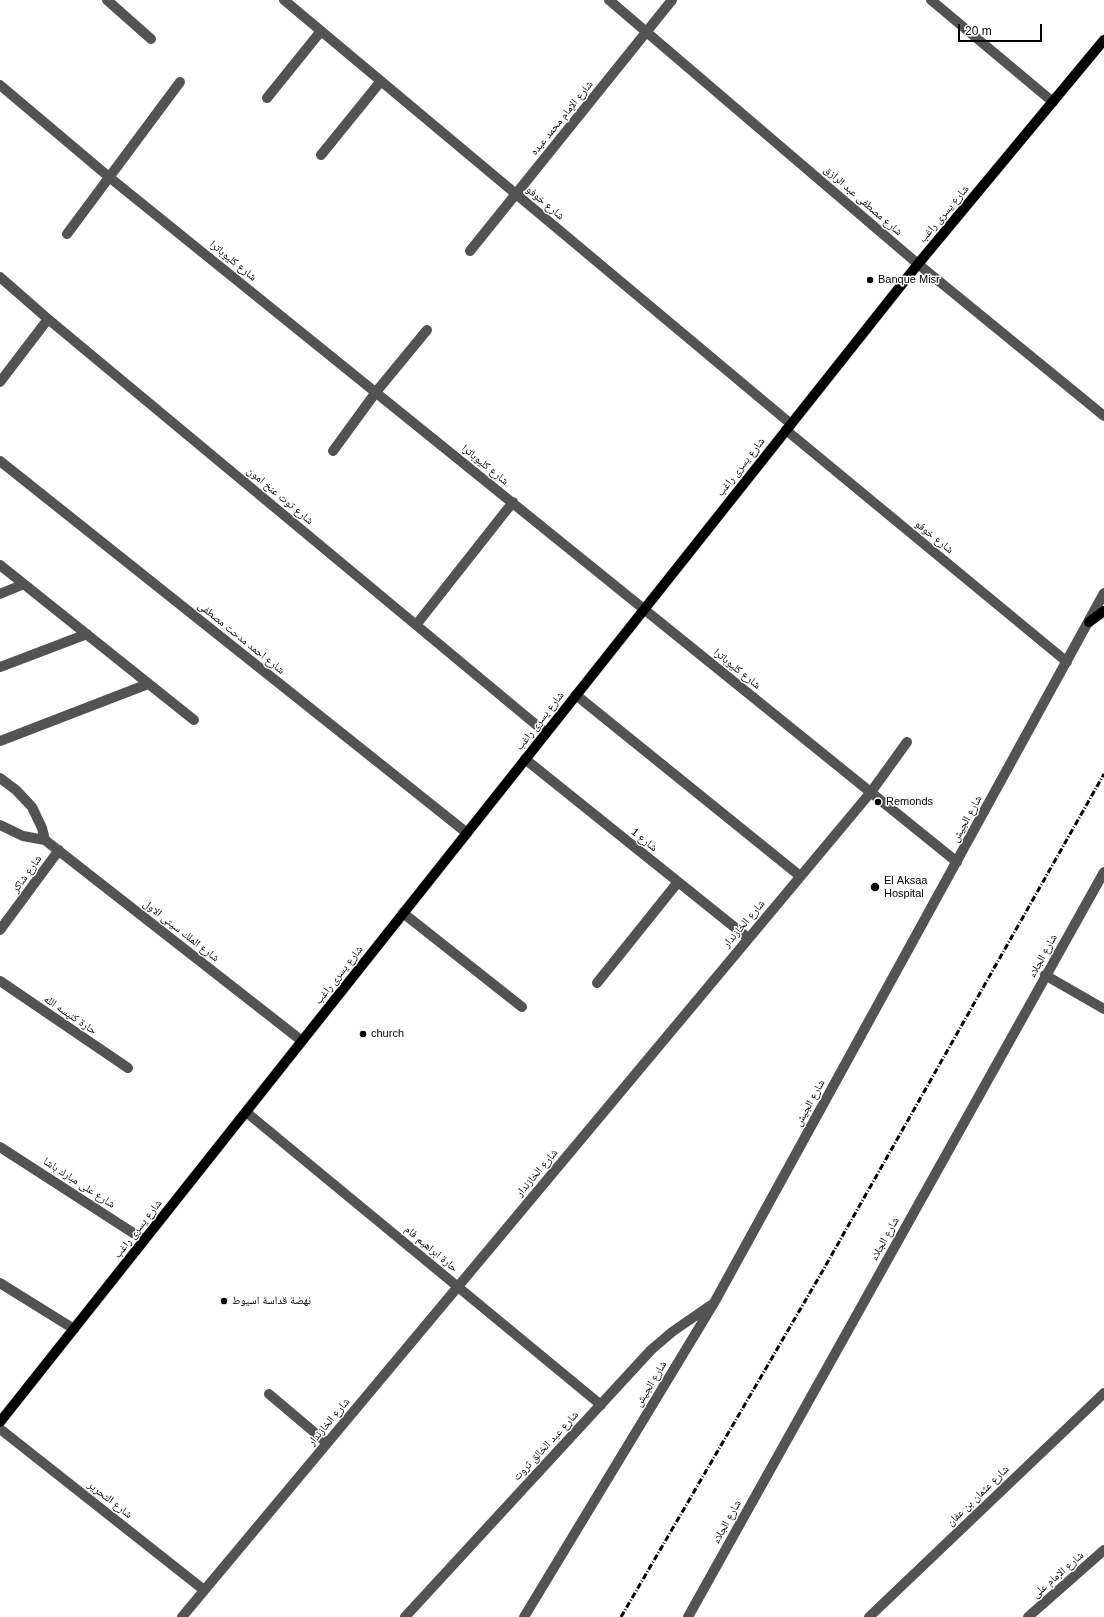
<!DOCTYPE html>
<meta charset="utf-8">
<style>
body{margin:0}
#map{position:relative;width:1104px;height:1617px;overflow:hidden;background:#fff;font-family:Helvetica,sans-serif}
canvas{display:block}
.scale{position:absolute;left:958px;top:24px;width:84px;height:18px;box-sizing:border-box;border:2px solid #000;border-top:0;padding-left:5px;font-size:12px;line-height:14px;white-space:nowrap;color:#000;-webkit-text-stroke:3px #fff;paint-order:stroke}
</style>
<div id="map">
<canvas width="1104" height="1617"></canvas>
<div class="scale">20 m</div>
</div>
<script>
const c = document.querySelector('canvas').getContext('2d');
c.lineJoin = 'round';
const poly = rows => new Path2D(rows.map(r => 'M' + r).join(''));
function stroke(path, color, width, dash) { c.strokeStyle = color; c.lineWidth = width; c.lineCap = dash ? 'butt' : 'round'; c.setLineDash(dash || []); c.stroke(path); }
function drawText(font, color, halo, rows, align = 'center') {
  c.font = font + ' Helvetica,"Noto Naskh Arabic",sans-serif'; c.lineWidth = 3; c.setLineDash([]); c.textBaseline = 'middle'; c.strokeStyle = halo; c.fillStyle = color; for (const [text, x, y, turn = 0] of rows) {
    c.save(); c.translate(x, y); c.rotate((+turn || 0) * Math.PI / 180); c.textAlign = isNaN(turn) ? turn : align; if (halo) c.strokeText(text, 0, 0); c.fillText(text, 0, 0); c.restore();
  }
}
const minor = poly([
 [107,0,151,39],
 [284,0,791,424],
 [609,0,918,264,1104,416],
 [931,0,1053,102],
 [0,85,109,177,957,862],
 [267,98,321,31],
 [321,155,381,81],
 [67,234,180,82],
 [470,251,672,0],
 [0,277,48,319,546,733],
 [0,382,48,319],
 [786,430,1067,662],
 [333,451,376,392,427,330],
 [0,461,467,833],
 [0,565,194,720],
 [0,594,24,584],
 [416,625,513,502],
 [0,667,87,634],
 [576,695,800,876],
 [0,741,148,684],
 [525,759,748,938],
 [0,778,16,790,32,807,42,828,45,840],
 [0,825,23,836,45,840,302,1041],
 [403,913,522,1007],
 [0,930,59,850],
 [1045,975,1104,1009],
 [0,981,128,1068],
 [597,983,678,882],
 [246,1112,601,1405],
 [0,1147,144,1240],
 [0,1283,74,1329],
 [269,1394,327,1443],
 [0,1429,204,1590],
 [182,1617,871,792,907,742],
 [405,1617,651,1350,672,1332,711,1305],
 [524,1617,714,1303,1104,593],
 [688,1617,1104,872],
 [869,1617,1104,1393],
 [1028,1617,1104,1550]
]);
const major = poly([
 [1089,622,1104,611],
 [0,1422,918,264,1104,40]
]);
const rail = poly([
 [621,1617,822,1272,1104,774]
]);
const markers = [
 [870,280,4,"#000"],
 [878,802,4,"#000"],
 [875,887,5,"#000"],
 [363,1034,4,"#000"],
 [224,1301,4,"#000"]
];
const streetNames = [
 ["شارع الإمام محمد عبده",562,118,-51],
 ["شارع مصطفى عبد الرازق",863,201,41],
 ["شارع خوفو",545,203,40],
 ["شارع يسرى راغب",944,214,-50],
 ["شارع كليوباترا",233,261,39],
 ["شارع كليوباترا",485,465,39],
 ["شارع يسرى راغب",741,467,-52],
 ["شارع توت عنخ امون",280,496,40],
 ["شارع خوفو",934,537,39],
 ["شارع احمد مدحت مصطفى",241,638,39],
 ["شارع كليوباترا",737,669,39],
 ["شارع يسرى راغب",540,721,-52],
 ["شارع الجيش",967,819,-61],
 ["شارع 1",644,840,39],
 ["شارع شاكر",27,874,-54],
 ["شارع الخازندار",744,924,-50],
 ["شارع الملك سيتى الاول",181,931,38],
 ["شارع الجلاء",1043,956,-61],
 ["شارع يسرى راغب",339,975,-52],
 ["حارة كنيسه الله",70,1015,34],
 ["شارع الجيش",810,1103,-61],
 ["شارع الخازندار",537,1173,-50],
 ["شارع على مبارك باشا",79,1183,33],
 ["شارع يسرى راغب",138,1229,-52],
 ["شارع الجلاء",885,1239,-61],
 ["حارة ابراهيم فام",431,1249,40],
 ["شارع الجيش",651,1384,-59],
 ["شارع الخازندار",329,1422,-50],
 ["شارع عبد الخالق ثروت",546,1446,-47],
 ["شارع عثمان بن عفان",978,1496,-44],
 ["شارع التحرير",110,1500,38],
 ["شارع الجلاء",727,1522,-61],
 ["شارع الإمام على",1058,1575,-41]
];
const poiNames = [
 ["Banque Misr",878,280],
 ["Remonds",886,802],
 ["El Aksaa",884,881],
 ["Hospital",884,894],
 ["church",371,1034],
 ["نهضة قداسة اسيوط",232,1301]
];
stroke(major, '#dbdbdb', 11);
stroke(minor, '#535353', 10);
stroke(major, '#000', 10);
stroke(rail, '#000', 3, [6, 2, 1, 2]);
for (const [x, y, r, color] of markers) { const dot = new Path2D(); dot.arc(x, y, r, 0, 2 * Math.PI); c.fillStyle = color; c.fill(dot); stroke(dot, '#fff', 1.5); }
drawText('11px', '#000', '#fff', streetNames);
drawText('11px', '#000', '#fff', poiNames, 'left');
</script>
